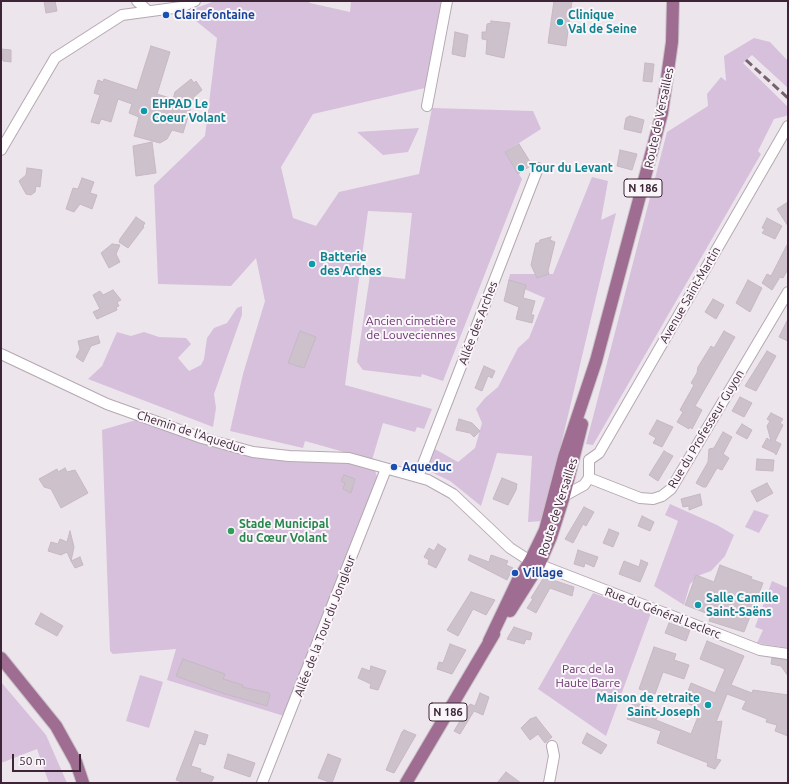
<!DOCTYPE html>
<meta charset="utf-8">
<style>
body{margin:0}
#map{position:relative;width:789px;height:784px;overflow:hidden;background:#ede5ec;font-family:Ubuntu,sans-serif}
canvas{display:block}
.frame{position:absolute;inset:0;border:2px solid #3d2537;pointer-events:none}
.scale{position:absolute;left:12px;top:754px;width:69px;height:18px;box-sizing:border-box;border:2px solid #3d2537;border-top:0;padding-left:5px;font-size:12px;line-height:14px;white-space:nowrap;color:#3d2537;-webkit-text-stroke:3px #f9f5f9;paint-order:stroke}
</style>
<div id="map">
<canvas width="789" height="784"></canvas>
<div class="frame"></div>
<div class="scale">50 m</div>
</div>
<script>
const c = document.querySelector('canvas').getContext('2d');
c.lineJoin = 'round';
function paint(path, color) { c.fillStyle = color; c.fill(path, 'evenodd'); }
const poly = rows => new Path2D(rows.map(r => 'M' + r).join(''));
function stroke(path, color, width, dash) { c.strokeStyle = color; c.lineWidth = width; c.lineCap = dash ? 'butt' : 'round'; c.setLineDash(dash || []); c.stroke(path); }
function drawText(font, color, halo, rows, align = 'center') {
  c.font = font + ' Ubuntu,sans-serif'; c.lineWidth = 4; c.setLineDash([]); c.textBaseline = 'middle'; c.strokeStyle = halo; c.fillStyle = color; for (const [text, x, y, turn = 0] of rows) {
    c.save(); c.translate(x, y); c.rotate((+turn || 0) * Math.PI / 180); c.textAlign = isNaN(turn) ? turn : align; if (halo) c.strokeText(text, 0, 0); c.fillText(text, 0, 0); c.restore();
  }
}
const green = poly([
 [215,1,308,1,310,3,350,12,351,1,443,1,425,88,313,114,281,167,293,218,316,226,339,192,419,174,432,108,533,111,541,129,505,152,522,179,443,381,422,374,421,377,363,370,357,362,370,275,405,279,412,213,368,211,345,385,432,409,424,429,417,427,415,432,383,423,372,460,305,441,303,448,230,431,243,374,265,301,256,258,231,286,158,284,154,185,205,136,217,38,185,12],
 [754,38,770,42,788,61,788,88,752,55,743,63,788,107,788,113,786,116,774,119,758,151,761,154,593,445,586,444,667,132,708,106,707,94,721,77,726,81,724,56],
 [419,128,408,152,383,155,357,132],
 [592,177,608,181,601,220,616,213,543,521,528,522,532,456,497,453,481,506,450,481,427,470,433,448,458,462,475,448,482,423,476,409,485,398,498,387,518,348,529,338,545,298,508,282,510,274,553,274],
 [242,306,242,315,214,394,216,408,213,427,88,379,102,366,117,332,131,336,144,332,159,337,186,338,191,344,178,358,189,371,201,365,204,359,207,338,214,328,227,323,237,308],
 [136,420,195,441,345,462,375,470,377,477,284,716,167,680,176,649,113,654,110,651,102,430],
 [670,504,717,525,734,535,725,556,711,571,700,575,690,584,684,605,654,586,678,521,665,515],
 [754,510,769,515,759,533,745,527],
 [772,581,788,588,788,648,757,643,763,630,755,627],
 [593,593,651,613,606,736,538,689],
 [140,675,163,682,149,728,126,721],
 [1,682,46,735,67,783,49,783,37,749,1,763]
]);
const building = poly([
 [44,1,55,1,57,11,46,13,44,1],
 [554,1,572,1,566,46,548,43,554,1],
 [491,21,510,23,504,58,486,54,487,40,482,39,482,32,486,32,487,24,491,23,491,21],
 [455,32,468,35,465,57,452,54,455,32],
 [151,46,170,52,157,94,173,99,175,92,191,79,194,83,196,81,202,90,194,97,183,133,172,130,167,139,160,143,134,136,139,117,129,113,132,104,118,99,111,122,101,119,99,124,91,122,100,95,94,93,98,80,103,82,104,79,137,90,151,46],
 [1,49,11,50,11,62,3,61,1,49],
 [645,63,654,64,652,82,643,81,645,63],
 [630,116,644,120,641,133,624,129,626,118,630,116],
 [152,142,156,173,136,176,133,146,152,142],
 [519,144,532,165,518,174,505,152,519,144],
 [620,150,637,154,632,170,617,166,620,150],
 [27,168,42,170,40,187,36,186,35,192,31,195,26,194,19,181,26,175,27,168],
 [82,178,94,182,90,193,97,195,92,209,80,204,74,212,66,209,73,188,78,189,82,178],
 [788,202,788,226,777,209,788,202],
 [136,217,145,223,143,226,144,227,128,248,119,242,120,239,136,217],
 [767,218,782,226,775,239,762,233,765,229,762,228,767,218],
 [551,237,550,240,555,242,548,271,549,274,537,278,531,265,536,243,539,243,540,240,551,237],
 [788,243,788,269,783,278,780,277,772,290,762,283,767,274,771,276,788,243],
 [112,244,120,245,116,254,120,262,109,268,101,253,112,244],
 [509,280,526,285,523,298,535,301,531,315,534,315,532,323,516,319,519,307,504,301,509,280],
 [748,280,762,288,750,312,736,303,748,280],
 [113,290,121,300,117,302,119,306,116,307,117,310,97,319,93,312,100,309,93,295,100,291,103,295,113,290],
 [713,299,724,305,716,319,705,312,713,299],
 [788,319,788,341,779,337,788,319],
 [300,331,316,337,304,368,288,363,300,331],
 [724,331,735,337,695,406,702,410,692,429,690,427,689,429,677,422,683,412,680,410,694,385,691,383,697,373,698,367,711,346,714,348,724,331],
 [98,336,100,343,91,346,83,362,76,357,80,349,78,341,98,336],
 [767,351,776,356,756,391,745,386,767,351],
 [484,366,495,371,492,378,488,376,482,391,475,388,484,366],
 [740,397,752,403,744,417,732,411,740,397],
 [771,413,783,419,780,423,783,425,775,441,781,444,776,455,775,453,762,447,767,438,771,441,767,426,770,421,767,419,771,413],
 [459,419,472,423,480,431,474,437,470,433,456,430,459,419],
 [657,420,673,427,662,447,653,443,656,438,649,434,657,420],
 [742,424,752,430,747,439,736,433,742,424],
 [723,432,732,437,723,454,729,458,722,470,717,468,706,487,703,487,696,483,708,462,709,449,714,448,723,432],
 [664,451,673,456,658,481,649,475,664,451],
 [757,459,774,460,773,471,756,470,757,459],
 [65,468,67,472,75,470,88,493,61,508,51,489,44,487,39,479,57,469,58,472,65,468],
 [344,475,355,479,351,493,343,489,345,483,341,481,344,475],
 [502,478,517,484,516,490,508,505,493,499,502,478],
 [767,483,773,493,757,502,751,491,767,483],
 [700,494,702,505,689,510,689,506,683,507,681,499,700,494],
 [584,507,594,512,586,526,583,524,573,543,565,539,584,507],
 [642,516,654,522,650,531,638,526,642,516],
 [609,529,619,533,613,547,603,543,609,529],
 [70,531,74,547,71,561,67,552,61,555,48,551,51,542,58,544,60,539,67,542,70,531],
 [438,544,446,549,436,568,428,564,429,560,424,557,429,548,434,551,438,544],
 [578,550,598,557,594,567,585,563,584,567,574,564,578,550],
 [470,555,489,562,491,555,508,561,506,565,513,568,507,580,468,560,470,555],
 [80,557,83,565,75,568,71,561,80,557],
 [641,560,648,563,640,582,619,574,624,561,639,567,641,560],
 [720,565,752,577,751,579,763,583,744,632,709,621,711,615,685,605,696,575,714,582,720,565],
 [544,577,574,587,572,596,550,588,536,613,527,608,533,599,531,598,544,577],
 [471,592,495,600,486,615,473,609,458,636,447,630,471,592],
 [41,613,63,626,57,636,35,624,41,613],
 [669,623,690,630,686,641,665,633,669,623],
 [514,627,532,633,530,640,526,639,524,644,507,639,514,627],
 [707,641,744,656,731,685,752,693,753,690,788,695,788,736,775,731,777,725,766,722,767,719,742,709,746,701,727,694,716,722,722,721,716,759,721,760,715,769,707,766,708,763,657,743,661,731,627,719,633,702,659,711,656,720,691,734,701,709,684,702,691,683,715,693,725,669,700,659,707,641],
 [450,644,466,650,452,674,437,669,439,662,443,663,450,644],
 [654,647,676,654,674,660,689,665,684,679,663,672,655,694,639,689,654,647],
 [772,658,788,660,788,676,781,666,771,664,772,658],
 [183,659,225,674,223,679,243,685,242,687,269,693,270,695,267,706,222,693,176,676,183,659],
 [371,666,386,671,378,690,370,688,371,684,358,678,362,668,370,671,371,666],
 [480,693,489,697,483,715,474,711,460,734,454,731,470,704,475,706,480,693],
 [536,717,552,737,545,743,538,734,530,740,521,728,530,719,536,717],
 [404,730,416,735,394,773,386,770,402,732,404,730],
 [195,731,208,735,205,745,199,743,191,766,201,769,200,772,214,777,211,783,185,783,176,780,195,731],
 [587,733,607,745,601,754,582,743,587,733],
 [228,754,255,763,250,777,224,768,228,754],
 [328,754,341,759,332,783,318,778,328,754],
 [506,772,521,783,497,783,506,772]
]);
const minor = poly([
 [137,1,148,11],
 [427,106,447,1],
 [1,150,55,58,122,15,181,7,195,1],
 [1,354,107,404,202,438,253,452,289,456,349,458,428,480,453,494,510,548,530,561,760,650,788,654],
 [589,460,599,453,788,126],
 [418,477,538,168],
 [589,478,640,498,653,499,662,496,671,489,788,292],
 [564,496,584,485,589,478,589,460],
 [262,783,386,469],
 [549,783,554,756,552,746]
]);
const major = poly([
 [510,611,539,565,551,537,564,496,582,424],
 [489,641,517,582,530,561,545,530,564,457,596,361,662,113,672,42,673,1],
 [1,658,56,726,76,762,83,783],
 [406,783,494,634]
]);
const rail = poly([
 [746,60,788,98]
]);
const markers = [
 [166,15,4,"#1a4fb4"],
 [560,22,4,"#0f9aa8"],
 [144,111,4,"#0f9aa8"],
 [521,168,4,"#0f9aa8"],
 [312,264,4,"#0f9aa8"],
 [394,467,4,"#1a4fb4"],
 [231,531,4,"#2e9e5b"],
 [515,573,4,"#1a4fb4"],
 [698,605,4,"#0f9aa8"],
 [708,705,4,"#0f9aa8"]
];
const shields = [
 [643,188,38],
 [448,712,38]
];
const shieldNames = [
 ["N 186",643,188],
 ["N 186",448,712]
];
const transitNames = [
 ["Clairefontaine",174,15],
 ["Aqueduc",402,467],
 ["Village",523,573]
];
const cultureNames = [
 ["Clinique",568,15],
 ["Val de Seine",568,29],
 ["EHPAD Le",152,104],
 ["Coeur Volant",152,118],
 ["Tour du Levant",529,168],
 ["Batterie",320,257],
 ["des Arches",320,271],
 ["Salle Camille",706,598],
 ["Saint-Saëns",706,612],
 ["Maison de retraite",700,698,"right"],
 ["Saint-Joseph",700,712,"right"]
];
const streetNames = [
 ["Route de Versailles",659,118,-78],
 ["Avenue Saint-Martin",690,295,-60],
 ["Allée des Arches",478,323,-69],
 ["Rue du Professeur Guyon",706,429,-59],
 ["Chemin de l'Aqueduc",191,432,18],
 ["Route de Versailles",558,507,-72],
 ["Rue du Général Leclerc",663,613,21],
 ["Allée de la Tour du Jongleur",325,626,-69]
];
const parkNames = [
 ["Ancien cimetière",411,321],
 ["de Louveciennes",411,335],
 ["Parc de la",588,669],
 ["Haute Barre",588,683]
];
const leisureNames = [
 ["Stade Municipal",239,524],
 ["du Cœur Volant",239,538]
];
paint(green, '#d6c0dc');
paint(building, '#cdc1cc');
stroke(building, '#c6b8c4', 1);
stroke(minor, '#b5a8b2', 12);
stroke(major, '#c9c2c7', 14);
stroke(minor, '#fff', 10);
stroke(major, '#9e6d91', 12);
stroke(rail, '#786072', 3, [8, 4]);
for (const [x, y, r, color] of markers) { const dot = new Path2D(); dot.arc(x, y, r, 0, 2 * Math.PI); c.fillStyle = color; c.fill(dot); stroke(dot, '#f9f5f9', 1.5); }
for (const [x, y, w] of shields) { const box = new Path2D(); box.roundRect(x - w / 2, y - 9, w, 18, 3); c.fillStyle = '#f9f5f9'; c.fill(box); stroke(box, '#3d2537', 1); }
drawText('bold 11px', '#3d2537', null, shieldNames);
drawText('bold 12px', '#164399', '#f9f5f9', transitNames, 'left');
drawText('bold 12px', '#0d838f', '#f9f5f9', cultureNames, 'left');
drawText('12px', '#3d2537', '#f9f5f9', streetNames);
drawText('12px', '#6b3370', '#f9f5f9', parkNames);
drawText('bold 12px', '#27864d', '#f9f5f9', leisureNames, 'left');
</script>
